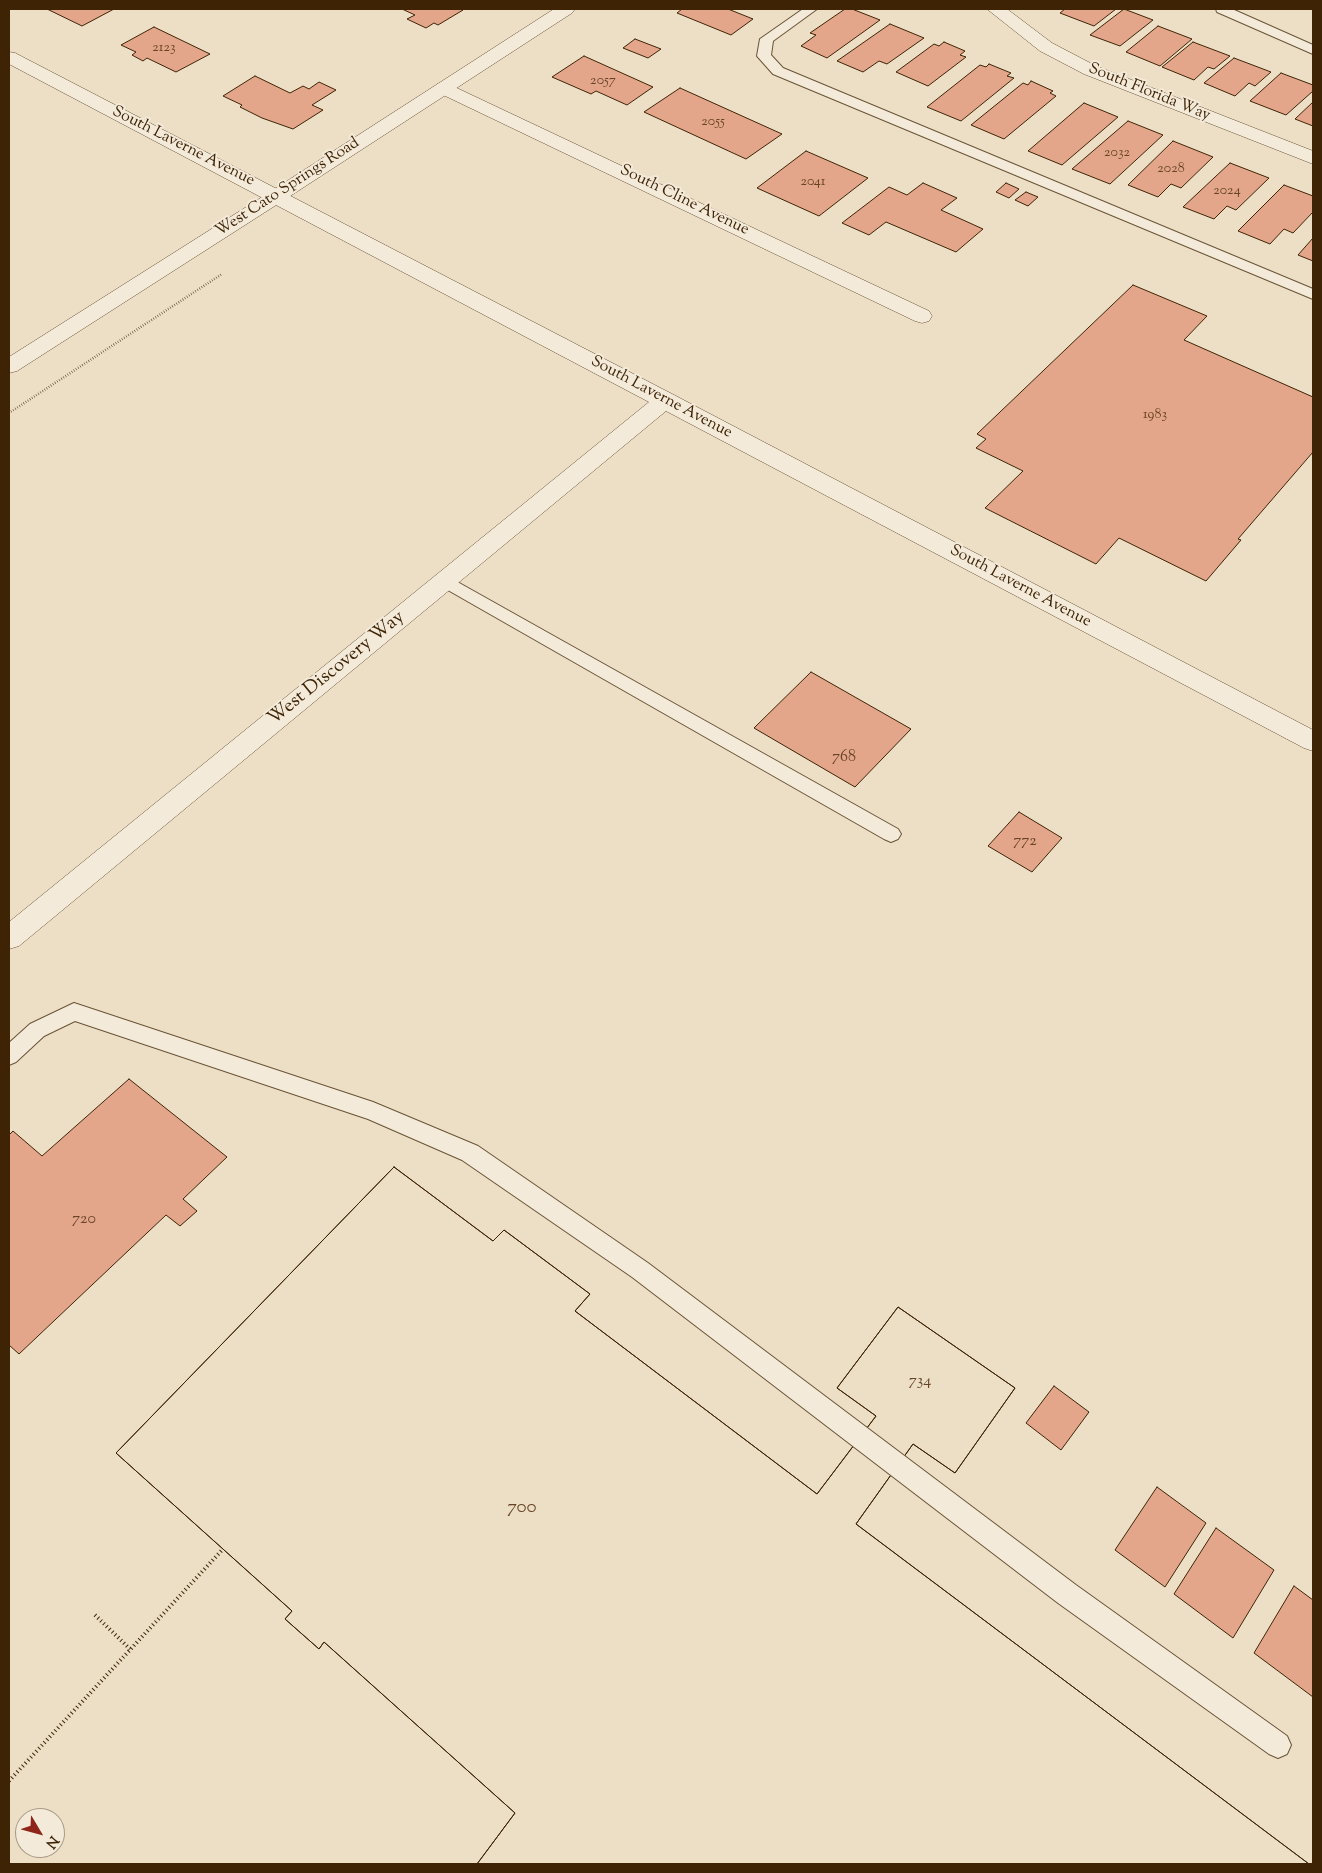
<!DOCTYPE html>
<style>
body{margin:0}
#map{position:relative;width:1322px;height:1873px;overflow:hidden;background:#ecdfc6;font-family:"Sorts Mill Goudy",serif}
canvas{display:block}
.frame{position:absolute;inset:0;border:10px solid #3e2405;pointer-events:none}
.north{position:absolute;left:15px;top:1808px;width:50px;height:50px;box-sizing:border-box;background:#f3eada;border:1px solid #ab9b85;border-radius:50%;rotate:127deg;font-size:14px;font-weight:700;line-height:20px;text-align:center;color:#3e2405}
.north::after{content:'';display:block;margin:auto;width:18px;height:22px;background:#8f2418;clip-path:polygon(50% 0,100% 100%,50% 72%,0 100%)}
</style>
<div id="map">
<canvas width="1322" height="1873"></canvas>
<div class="frame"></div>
<div class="north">N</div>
</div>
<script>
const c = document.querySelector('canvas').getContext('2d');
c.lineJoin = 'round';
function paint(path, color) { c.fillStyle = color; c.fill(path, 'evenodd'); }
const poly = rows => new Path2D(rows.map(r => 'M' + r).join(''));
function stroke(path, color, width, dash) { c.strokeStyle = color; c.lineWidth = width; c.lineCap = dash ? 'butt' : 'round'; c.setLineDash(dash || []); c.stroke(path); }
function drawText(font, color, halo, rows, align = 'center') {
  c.font = font + ' "Sorts Mill Goudy",serif'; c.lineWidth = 4; c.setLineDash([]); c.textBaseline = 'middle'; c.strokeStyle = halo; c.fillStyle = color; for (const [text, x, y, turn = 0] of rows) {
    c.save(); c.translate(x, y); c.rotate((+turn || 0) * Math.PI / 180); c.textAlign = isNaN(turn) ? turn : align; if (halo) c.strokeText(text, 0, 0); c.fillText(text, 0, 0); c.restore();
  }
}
const building = poly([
 [47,9,114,9,82,26,47,9],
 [402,9,459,9,463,10,438,25,434,23,426,28,407,19,415,15,402,9],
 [681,9,728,9,753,19,731,35,677,13,682,9,681,9],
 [845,9,852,9,880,20,827,58,801,46,816,35,810,33,845,9],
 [1065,9,1116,9,1094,26,1060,13,1065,9],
 [1124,9,1153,20,1120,46,1090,35,1124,9],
 [890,24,924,38,887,64,879,61,863,72,837,61,890,24],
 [1158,26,1192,39,1160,66,1126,52,1158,26],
 [154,27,210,54,176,72,147,58,143,61,132,55,136,52,121,45,154,27],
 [635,39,661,49,648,58,623,48,635,39],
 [944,42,965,51,960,55,966,57,928,86,896,72,934,44,939,46,944,42],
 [1193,42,1230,56,1214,69,1208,67,1194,80,1162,67,1193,42],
 [584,56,653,87,627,105,596,91,591,94,552,77,584,56],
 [1234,58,1271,72,1255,86,1249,83,1235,96,1204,83,1234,58],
 [989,64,1011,73,1007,76,1014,78,961,121,927,107,980,65,986,67,989,64],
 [1281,73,1313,85,1313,91,1286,115,1250,101,1281,73],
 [255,76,290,93,303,86,309,89,319,82,336,90,312,105,323,110,293,129,262,118,240,107,242,105,223,96,255,76],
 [1031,81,1053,91,1050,93,1056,96,1004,139,971,125,1023,83,1028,85,1031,81],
 [680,88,782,134,746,159,644,112,680,88],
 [1313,102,1313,126,1295,119,1313,102],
 [1084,103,1118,117,1062,165,1028,151,1084,103],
 [1128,121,1163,135,1110,184,1072,169,1128,121],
 [1173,141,1213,157,1181,188,1171,184,1158,197,1128,185,1173,141],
 [806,151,868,178,819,216,757,188,806,151],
 [1230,163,1269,178,1236,210,1227,206,1214,219,1183,207,1230,163],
 [923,183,957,198,941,210,983,229,956,252,886,222,869,235,842,223,889,187,907,195,923,183],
 [1006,183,1019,189,1009,198,996,192,1006,183],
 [1284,185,1313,196,1313,212,1293,233,1284,229,1270,244,1238,231,1284,185],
 [1026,192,1038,197,1028,206,1015,200,1026,192],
 [1313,238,1313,261,1298,255,1313,238],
 [1133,285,1207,316,1184,340,1313,397,1313,452,1238,539,1241,540,1206,581,1119,538,1096,564,985,508,1023,471,976,448,986,439,977,434,1133,285],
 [811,672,911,729,855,787,754,728,811,672],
 [1019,812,1062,838,1032,872,988,846,1019,812],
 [129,1079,227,1157,183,1199,197,1211,180,1226,166,1215,19,1354,9,1345,9,1135,13,1131,42,1156,129,1079],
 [394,1167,493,1241,504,1230,590,1294,575,1311,817,1494,876,1416,837,1388,898,1307,1015,1388,955,1473,913,1444,856,1524,1309,1864,477,1864,515,1813,324,1642,319,1649,285,1619,292,1611,116,1453,394,1167],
 [394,1167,493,1241,504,1230,590,1294,575,1311,817,1494,876,1416,837,1388,898,1307,1015,1388,955,1473,913,1444,856,1524,1309,1864,477,1864,515,1813,324,1642,319,1649,285,1619,292,1611,116,1453,394,1167],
 [1054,1386,1089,1412,1061,1450,1026,1423,1054,1386],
 [1157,1487,1206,1523,1165,1587,1115,1550,1157,1487],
 [1216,1528,1274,1570,1233,1638,1174,1594,1216,1528],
 [1294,1586,1313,1600,1313,1697,1254,1653,1294,1586]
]);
const pathFar1 = poly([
 [9,413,222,274]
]);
const path = poly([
 [95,1615,130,1649],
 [9,1781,223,1549]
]);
const service = poly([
 [803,9,817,9,773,41,771,55,783,68,1313,289,1313,299,773,74,757,56,760,39,803,9],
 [1216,9,1232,9,1313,45,1313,54,1217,12,1216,9],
 [445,575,898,829,901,834,898,839,891,842,884,839,439,585,436,581,439,577,445,575],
 [74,1003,373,1102,478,1146,648,1263,1076,1585,1287,1736,1291,1745,1287,1754,1278,1758,1269,1754,1058,1603,632,1277,462,1160,368,1119,75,1021,44,1036,16,1062,9,1065,9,1043,30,1024,74,1003]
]);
const minor = poly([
 [987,9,1007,9,1052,43,1096,66,1313,151,1313,164,1084,74,1040,51,987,9],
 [9,52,15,53,674,395,1313,730,1313,751,1304,748,666,411,19,946,9,949,9,922,649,402,9,64,9,52],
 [444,82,929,311,932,316,929,321,922,323,915,321,437,92,435,88,437,84,444,82]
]);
const tertiary = poly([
 [554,9,575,9,572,13,284,200,17,371,9,373,9,357,270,192,554,9]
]);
const farNumbernames = [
 ["2123",164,49],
 ["2057",603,82],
 ["2055",713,123],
 ["2032",1117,154],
 ["2028",1171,170],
 ["2041",813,183],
 ["2024",1227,192],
 ["1983",1155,416]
];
const farStreetnames = [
 ["South Florida Way",1149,93,22],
 ["South Laverne Avenue",183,147,27],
 ["West Cato Springs Road",288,188,-33],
 ["South Cline Avenue",684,201,26],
 ["South Laverne Avenue",661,398,28],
 ["South Laverne Avenue",1020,587,28]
];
const numberNames = [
 ["768",844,758],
 ["772",1025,842],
 ["720",84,1220],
 ["734",920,1382]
];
const streetNames = [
 ["West Discovery Way",337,669,-39]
];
const nearNumbernames = [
 ["700",522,1509]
];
paint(building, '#e4a68b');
stroke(building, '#3e2405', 1);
stroke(service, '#6a5335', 2);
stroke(minor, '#6a5335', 1);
stroke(tertiary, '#6a5335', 1);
stroke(pathFar1, '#3e2405', 2.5, [0.5, 2]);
stroke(path, '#3e2405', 4, [1, 3]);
paint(service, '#f3eada');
paint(minor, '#f3eada');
paint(tertiary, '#f3eada');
drawText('14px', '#684426', null, farNumbernames);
drawText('16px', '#3e2405', '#f3eada', farStreetnames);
drawText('16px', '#684426', null, numberNames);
drawText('19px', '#3e2405', '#f3eada', streetNames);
drawText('19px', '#684426', null, nearNumbernames);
</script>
